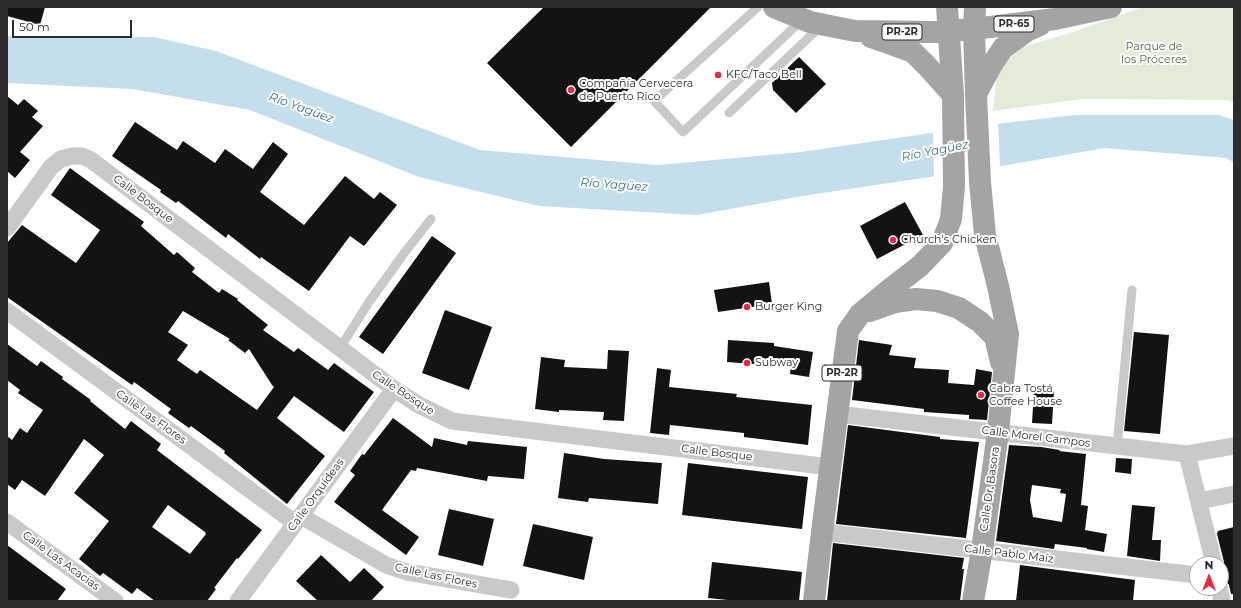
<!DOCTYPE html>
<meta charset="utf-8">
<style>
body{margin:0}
#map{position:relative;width:1241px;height:608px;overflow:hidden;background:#fff;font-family:Montserrat,sans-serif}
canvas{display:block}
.frame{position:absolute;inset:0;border:8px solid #2c2c2c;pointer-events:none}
.north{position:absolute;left:1189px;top:556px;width:40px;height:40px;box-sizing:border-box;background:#fff;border:1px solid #ababab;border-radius:50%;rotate:0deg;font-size:11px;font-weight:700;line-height:16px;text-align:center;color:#2c2c2c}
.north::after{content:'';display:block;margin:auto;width:14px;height:18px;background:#ea283d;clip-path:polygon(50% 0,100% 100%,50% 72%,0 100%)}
.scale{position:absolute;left:12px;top:20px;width:120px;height:18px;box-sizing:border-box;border:2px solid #2c2c2c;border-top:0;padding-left:5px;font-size:12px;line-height:14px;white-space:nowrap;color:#2c2c2c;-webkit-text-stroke:3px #fff;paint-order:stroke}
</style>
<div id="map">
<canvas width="1241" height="608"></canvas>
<div class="frame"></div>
<div class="north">N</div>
<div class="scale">50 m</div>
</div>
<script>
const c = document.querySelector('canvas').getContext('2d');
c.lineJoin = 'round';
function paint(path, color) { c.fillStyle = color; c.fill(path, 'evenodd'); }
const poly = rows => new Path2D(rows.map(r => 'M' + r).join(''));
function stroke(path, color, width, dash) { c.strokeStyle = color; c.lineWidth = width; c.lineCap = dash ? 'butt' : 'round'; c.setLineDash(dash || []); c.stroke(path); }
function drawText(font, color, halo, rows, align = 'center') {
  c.font = font + ' Montserrat,sans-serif'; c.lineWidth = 4; c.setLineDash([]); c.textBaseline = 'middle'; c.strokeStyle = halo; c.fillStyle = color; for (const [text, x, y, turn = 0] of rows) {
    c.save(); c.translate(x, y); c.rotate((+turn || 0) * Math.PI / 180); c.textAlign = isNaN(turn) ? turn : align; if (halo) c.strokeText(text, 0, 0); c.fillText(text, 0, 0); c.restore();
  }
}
const green = poly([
 [1143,7,1234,7,1234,103,1227,100,1082,99,993,111,997,74,1019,48,1070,33]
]);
const water = poly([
 [7,36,154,37,216,51,480,150,658,165,801,152,986,125,1075,115,1219,115,1234,120,1234,163,1226,158,1105,148,990,168,802,196,697,215,539,206,419,177,250,110,133,89,7,83]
]);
const pier = poly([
 [998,121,1000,168,934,178,933,130]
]);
const building = poly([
 [7,7,45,7,40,25,7,16],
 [544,7,711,7,571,147,487,63],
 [799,57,826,84,796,113,773,90,772,83],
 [7,96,18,105,24,99,38,111,32,117,43,126,20,152,30,160,15,178,7,171],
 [135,122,177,150,183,141,215,163,225,149,253,169,273,142,288,154,260,192,304,225,345,176,374,199,380,192,397,205,364,246,350,236,309,291,261,257,260,259,228,234,226,238,178,201,176,203,160,192,161,190,112,156],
 [70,168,144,222,141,226,174,255,177,252,195,268,192,272,219,293,222,289,238,299,237,300,268,325,263,330,294,352,298,348,328,370,334,363,374,392,344,432,294,396,277,418,325,456,287,504,224,453,225,451,191,426,189,428,168,413,171,409,134,382,132,385,7,297,7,243,22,225,76,263,100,230,51,195],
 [183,311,230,339,228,340,245,353,249,349,272,385,274,387,257,410,200,370,197,374,177,360,188,345,168,332],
 [905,202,923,235,877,259,860,226],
 [432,236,456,253,383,354,359,337],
 [769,282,772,304,718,312,714,290],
 [445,310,492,327,469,390,422,373],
 [1134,332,1169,335,1160,434,1124,431],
 [728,340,774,343,774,346,813,352,809,377,790,374,791,367,727,362],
 [859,340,892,345,889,355,916,358,914,368,949,370,948,383,974,385,976,369,992,372,987,420,969,419,969,415,924,412,924,409,852,400],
 [7,344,37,366,41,361,63,377,62,379,91,400,90,401,125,429,131,421,161,444,157,450,262,530,238,559,237,558,214,588,216,589,207,601,155,601,137,588,132,594,103,573,100,576,79,559,109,521,74,493,104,455,84,439,45,496,22,480,15,490,7,484,7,436,12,440,20,428,27,433,43,410,18,393,20,390,7,380],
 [168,505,205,532,206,534,190,554,152,527],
 [608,350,629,351,624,421,603,420,604,412,559,410,559,412,535,409,541,357,565,360,564,367,607,369],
 [657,368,671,370,669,387,737,394,736,397,812,405,808,445,744,437,744,433,670,425,669,435,650,433],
 [1034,390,1054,391,1052,424,1032,423],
 [393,418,432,447,434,438,467,445,468,441,527,447,524,479,488,476,487,481,417,468,416,471,411,470,382,510,419,537,406,555,334,502,355,475,350,471,362,454,364,455],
 [848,425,940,437,940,439,979,442,966,538,836,524],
 [1009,445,1041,447,1060,450,1059,451,1086,454,1081,505,1088,506,1085,530,1107,534,1104,552,1087,549,1087,548,1055,544,1054,549,996,541],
 [1032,485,1061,489,1060,493,1066,494,1062,522,1033,517,1030,500],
 [564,453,604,459,662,463,658,504,589,498,588,502,558,498],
 [1116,458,1132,459,1131,474,1115,472],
 [688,463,808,477,802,529,682,515],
 [1132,505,1155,507,1152,540,1161,540,1160,561,1127,556],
 [449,509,494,519,483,566,438,555],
 [533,524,593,537,584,580,523,566],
 [1234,527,1234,594,1231,594,1229,585,1225,580,1223,568,1224,562,1217,534,1218,531],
 [833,543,964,558,962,569,964,569,960,601,827,601],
 [7,545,66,589,57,601,7,601],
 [321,555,350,582,364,568,384,587,371,601,318,601,296,581],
 [712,562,802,572,799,601,737,601,708,598],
 [1020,565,1135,580,1133,601,1016,601]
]);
const service = poly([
 [758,7,654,101,683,132,802,20],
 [729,113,821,26],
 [340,348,369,302,405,252,431,219],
 [1117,446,1132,290]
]);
const minor = poly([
 [7,228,51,167,61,159,72,156,82,156,91,160,394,389,419,405,452,421,830,467],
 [7,311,295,523],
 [837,414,1187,454,1234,446],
 [1187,454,1214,564],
 [1199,501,1234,494],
 [301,516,386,565,407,572,511,590],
 [7,522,115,601],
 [822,532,1197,575],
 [1219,588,1222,601],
 [238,601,394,389]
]);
const primary = poly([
 [774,7,810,22,855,31,936,32,974,29,1055,19,1111,7],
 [871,37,913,52,927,66,953,95],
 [976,94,991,66,1003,48,1028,30,1040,25],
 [870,311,895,302,916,299,937,301,959,308,980,322,995,337,1001,362],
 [814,601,822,532,848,331,860,314,889,290,920,266,942,243,951,219,954,187,953,95,947,7],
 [973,601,982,550,998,432,1008,334,998,286,985,235,980,182,976,95,974,29,975,7]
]);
const markers = [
 [718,75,4,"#ea283d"],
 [571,90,4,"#ea283d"],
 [893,240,4,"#ea283d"],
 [747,307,4,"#ea283d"],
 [747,363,4,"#ea283d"],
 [981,395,4,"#ea283d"]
];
const shields = [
 [1014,24,40],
 [902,32,40],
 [842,373,40]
];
const shieldNames = [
 ["PR-65",1014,24],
 ["PR-2R",902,32],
 ["PR-2R",842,373]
];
const parkNames = [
 ["Parque de",1154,47],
 ["los Próceres",1154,60]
];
const poiNames = [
 ["KFC/Taco Bell",726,75],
 ["Compañía Cervecera",579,84],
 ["de Puerto Rico",579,97],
 ["Church's Chicken",901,240],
 ["Burger King",755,307],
 ["Subway",755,363],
 ["Cabra Tostá",989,389],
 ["Coffee House",989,402]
];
const streetNames = [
 ["Calle Bosque",143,199,37],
 ["Calle Bosque",403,393,33],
 ["Calle Las Flores",151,417,36],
 ["Calle Morel Campos",1036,437,7],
 ["Calle Bosque",717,453,7],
 ["Calle Dr. Basora",990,489,-82],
 ["Calle Orquídeas",316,495,-54],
 ["Calle Pablo Maíz",1009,554,7],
 ["Calle Las Acacias",61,561,36],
 ["Calle Las Flores",436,576,12]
];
const waterNames = [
 ["Río Yagüez",301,108,20],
 ["Río Yagüez",935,151,-11],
 ["Río Yagüez",614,185,4]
];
paint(green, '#e3ebd9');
paint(water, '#c4deec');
paint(pier, '#fff');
paint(building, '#131313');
stroke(service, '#c9c9c9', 9);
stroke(minor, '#c9c9c9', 17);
stroke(primary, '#a4a4a4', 22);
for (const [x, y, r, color] of markers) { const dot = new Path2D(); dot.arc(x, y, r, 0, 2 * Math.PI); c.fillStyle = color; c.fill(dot); stroke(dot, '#fff', 1.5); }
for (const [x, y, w] of shields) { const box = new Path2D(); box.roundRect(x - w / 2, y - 8, w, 16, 3); c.fillStyle = '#fff'; c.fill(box); stroke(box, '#2c2c2c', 1); }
drawText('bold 10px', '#2c2c2c', null, shieldNames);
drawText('11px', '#516939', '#fff', parkNames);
drawText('11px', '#2c2c2c', '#fff', poiNames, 'left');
drawText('11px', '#2c2c2c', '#fff', streetNames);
drawText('italic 12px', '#397190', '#fff', waterNames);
</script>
